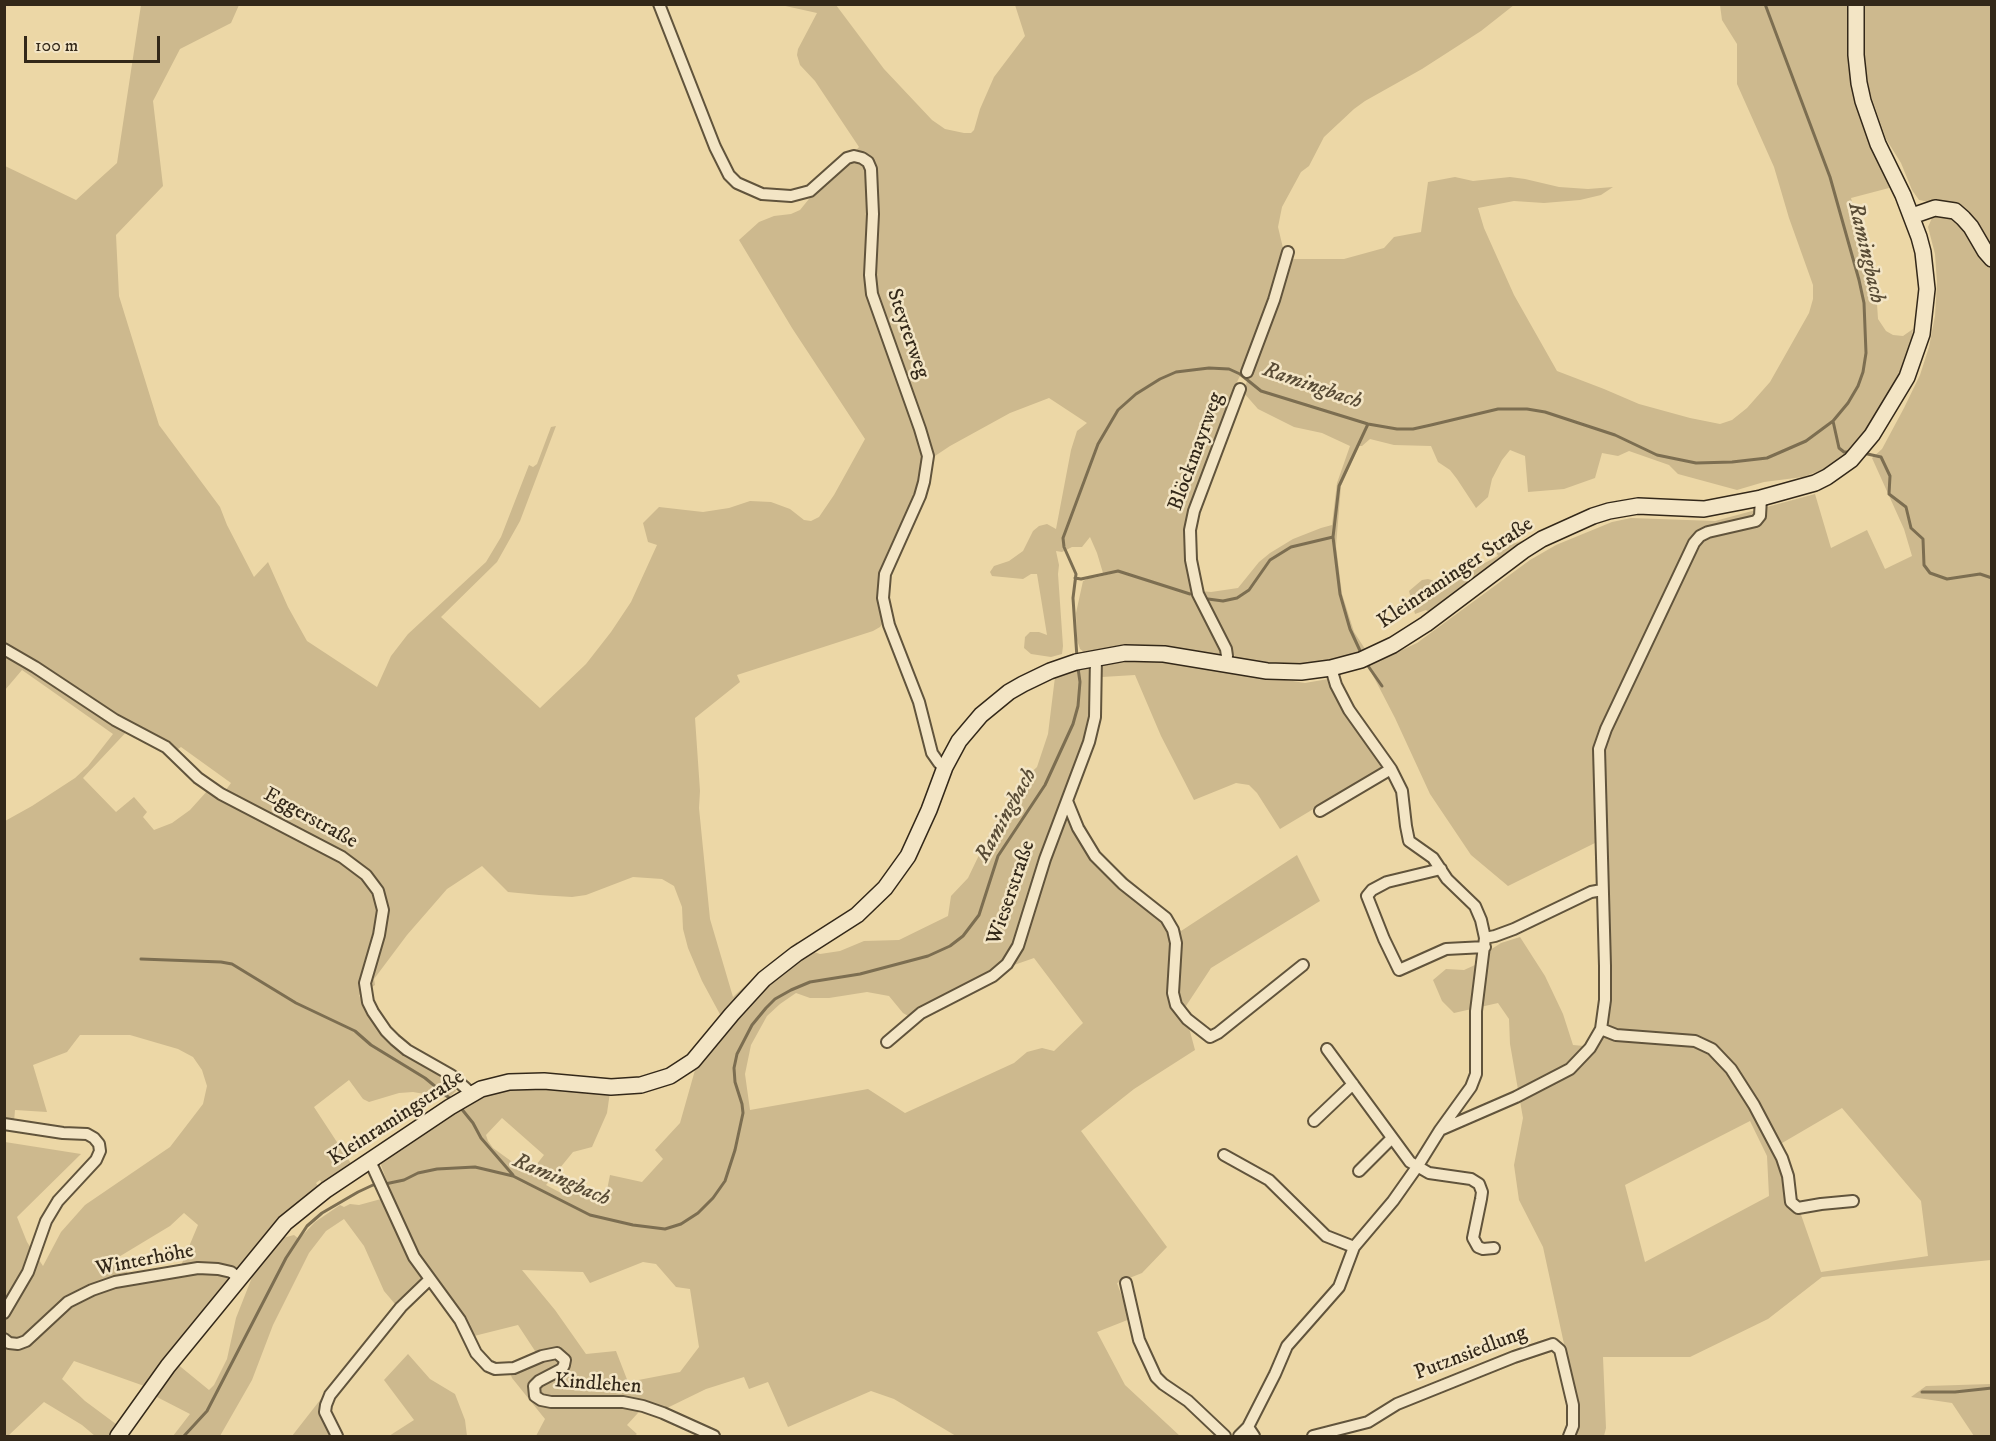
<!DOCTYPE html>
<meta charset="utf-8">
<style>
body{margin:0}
#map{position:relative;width:1996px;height:1441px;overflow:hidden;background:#ecd7a6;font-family:"IM FELL DW Pica",serif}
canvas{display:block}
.frame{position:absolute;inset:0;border:6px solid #332819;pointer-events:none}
.scale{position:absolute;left:24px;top:36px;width:136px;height:27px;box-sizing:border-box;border:3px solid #332819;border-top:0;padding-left:8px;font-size:18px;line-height:21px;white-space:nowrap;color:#332819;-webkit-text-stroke:4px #f3e5c5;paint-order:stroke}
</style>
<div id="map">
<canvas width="1996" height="1441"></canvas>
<div class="frame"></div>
<div class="scale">100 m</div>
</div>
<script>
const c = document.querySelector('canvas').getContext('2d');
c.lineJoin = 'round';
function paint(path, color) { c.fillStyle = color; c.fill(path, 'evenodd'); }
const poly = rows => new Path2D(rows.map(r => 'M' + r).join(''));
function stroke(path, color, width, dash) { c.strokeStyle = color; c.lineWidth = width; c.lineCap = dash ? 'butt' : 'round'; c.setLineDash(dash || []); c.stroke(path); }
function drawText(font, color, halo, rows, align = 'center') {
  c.font = font + ' "IM FELL DW Pica",serif'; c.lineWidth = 5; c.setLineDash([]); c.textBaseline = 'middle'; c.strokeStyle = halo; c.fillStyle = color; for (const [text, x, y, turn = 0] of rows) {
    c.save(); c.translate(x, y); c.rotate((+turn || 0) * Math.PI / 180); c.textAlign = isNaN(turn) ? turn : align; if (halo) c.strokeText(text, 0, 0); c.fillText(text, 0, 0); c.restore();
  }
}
const green = poly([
 [141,5,239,5,231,23,180,49,153,101,163,186,116,235,119,296,159,425,220,507,227,525,254,577,268,562,288,607,307,641,377,687,391,656,408,634,486,562,501,537,529,465,533,467,537,464,551,427,556,426,520,521,497,562,441,617,540,708,586,664,611,632,631,602,657,545,648,542,643,523,659,507,703,512,729,508,750,501,771,502,790,509,804,520,811,521,819,517,834,495,865,439,792,328,739,240,759,222,774,216,791,214,800,210,813,194,830,180,859,147,815,81,800,65,797,55,798,49,817,13,781,5,836,5,884,69,932,120,945,129,964,133,971,133,974,130,980,109,994,77,1025,36,1015,5,1514,5,1481,31,1422,69,1365,101,1354,109,1324,137,1309,166,1301,172,1282,207,1278,227,1283,248,1293,259,1344,259,1384,248,1394,237,1421,232,1428,182,1455,177,1473,181,1510,177,1525,179,1559,187,1588,189,1613,187,1601,195,1580,200,1544,203,1514,201,1478,208,1484,228,1514,295,1557,371,1604,389,1639,404,1690,418,1720,424,1732,420,1747,408,1770,382,1809,313,1813,299,1813,285,1789,218,1774,167,1737,84,1737,44,1722,20,1720,5,1850,5,1848,32,1851,72,1888,180,1889,188,1851,198,1864,247,1877,304,1878,319,1886,331,1893,335,1903,336,1913,329,1909,356,1894,393,1863,438,1840,461,1827,468,1803,477,1764,482,1737,490,1678,474,1669,465,1629,451,1618,456,1602,453,1595,478,1564,489,1528,492,1525,456,1510,450,1502,460,1492,479,1488,497,1476,508,1457,479,1450,470,1438,462,1431,446,1394,445,1370,439,1362,446,1359,446,1341,486,1336,546,1342,594,1354,632,1367,652,1305,668,1262,664,1259,661,1236,658,1212,619,1201,591,1211,592,1238,588,1259,562,1270,553,1293,539,1321,528,1332,525,1337,483,1350,446,1322,433,1294,427,1258,409,1243,392,1250,373,1243,370,1234,388,1235,391,1187,551,1221,649,1219,656,1084,652,1080,649,1077,640,1076,613,1083,581,1092,577,1094,578,1110,574,1109,572,1103,573,1097,553,1090,537,1082,547,1072,547,1062,552,1056,551,1059,565,1058,574,1063,646,1062,654,1051,657,1031,654,1024,648,1025,637,1030,632,1039,632,1047,635,1037,574,1031,574,1023,579,992,576,990,572,994,566,1009,561,1023,551,1033,531,1039,526,1047,524,1056,529,1071,450,1077,431,1087,423,1049,398,1010,413,950,446,923,464,918,486,887,553,879,588,883,623,880,627,873,631,737,675,740,682,695,718,700,791,699,808,710,919,733,997,762,970,797,942,797,947,722,1018,702,981,688,948,683,929,682,907,674,886,662,879,633,877,586,895,572,897,539,895,508,892,482,866,447,889,407,935,374,979,375,985,359,995,367,1014,391,1042,455,1086,456,1091,448,1098,413,1092,399,1093,369,1102,363,1099,349,1080,314,1107,352,1165,322,1183,320,1180,316,1183,318,1186,274,1229,242,1266,238,1267,230,1277,231,1280,147,1387,74,1361,62,1379,85,1401,120,1427,114,1436,95,1436,82,1425,44,1402,9,1435,10,1436,5,1436,5,1142,81,1154,17,1217,27,1242,43,1266,61,1232,85,1205,170,1147,203,1104,207,1086,202,1070,193,1057,178,1049,130,1035,80,1035,67,1052,33,1065,47,1112,15,1110,14,1122,5,1120,5,821,32,806,75,778,88,766,113,734,22,670,5,690,5,166,76,200,117,163],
 [131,727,175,751,181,747,231,783,220,798,208,790,190,810,172,823,154,830,143,817,147,812,134,797,116,812,83,778],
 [184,1213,198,1225,180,1268,130,1276,117,1258,170,1226],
 [1864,5,1991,5,1991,250,1984,240,1929,202,1919,200,1912,190,1901,163,1886,139,1869,90,1864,55,1863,14],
 [1944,215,1952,217,1966,231,1969,239,1983,259,1992,267,1991,1260,1822,1277,1768,1319,1690,1357,1603,1357,1606,1428,1604,1436,1574,1436,1569,1367,1543,1247,1519,1200,1514,1165,1523,1118,1510,1044,1509,1019,1498,1003,1454,1013,1442,1001,1433,980,1446,969,1464,970,1475,965,1476,959,1501,943,1520,937,1545,976,1563,1014,1573,1045,1584,1046,1598,1027,1603,996,1597,842,1508,886,1471,855,1430,794,1395,718,1368,666,1417,643,1530,560,1556,545,1612,522,1631,518,1715,521,1815,494,1831,548,1867,530,1885,569,1912,556,1904,529,1872,458,1882,449,1904,408,1920,375,1929,347,1935,316,1937,283,1935,254,1928,227,1932,218],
 [1842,1108,1921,1201,1928,1256,1821,1272,1777,1146],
 [1750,1121,1767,1156,1769,1196,1645,1262,1625,1185],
 [1533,537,1432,614,1426,610,1415,614,1409,591,1422,580,1428,579,1445,584,1498,556,1495,550],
 [1152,660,1168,661,1305,683,1328,679,1383,764,1382,768,1280,829,1257,793,1249,785,1236,783,1194,800,1161,736,1135,675,1102,677,1099,704,1070,802,1089,839,1106,860,1137,886,1181,931,1297,855,1320,901,1211,968,1184,1009,1195,1050,1134,1089,1081,1131,1167,1247,1142,1273,1117,1283,1130,1319,1097,1332,1125,1385,1180,1436,956,1436,894,1399,871,1391,788,1427,768,1382,749,1389,744,1377,706,1389,667,1408,648,1402,627,1425,637,1434,634,1436,536,1436,545,1419,512,1378,508,1368,537,1354,518,1325,466,1338,454,1315,430,1289,424,1290,375,1344,322,1413,333,1436,292,1436,395,1304,384,1291,364,1246,344,1219,326,1231,309,1253,273,1325,252,1380,220,1436,173,1436,190,1414,153,1395,176,1363,209,1390,214,1385,227,1359,236,1318,258,1262,279,1239,294,1235,299,1239,315,1222,340,1205,344,1207,350,1204,359,1205,392,1196,381,1165,383,1158,483,1095,517,1086,610,1092,607,1113,592,1147,573,1152,546,1185,561,1193,569,1192,605,1200,610,1175,642,1182,663,1159,655,1150,680,1123,697,1063,754,995,811,951,820,954,840,951,864,941,899,940,948,916,951,896,968,878,993,826,1006,811,1019,784,1037,767,1048,734,1055,677,1101,664],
 [1034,958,1083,1023,1054,1051,1042,1048,1027,1052,1014,1063,905,1113,868,1089,750,1110,745,1074,751,1045,767,1016,780,1004,796,993,810,998,829,998,867,992,889,996,903,1013,917,1021,1002,974,1014,965],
 [502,1118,544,1155,529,1174,493,1148,488,1141,486,1135],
 [643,1262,656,1264,676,1287,690,1289,699,1347,680,1372,628,1382,616,1351,586,1354,555,1310,522,1270,583,1272,590,1283],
 [408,1354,430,1379,455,1394,465,1420,467,1436,389,1436,414,1420,384,1380],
 [1991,1384,1991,1436,1974,1436,1952,1403,1911,1397,1926,1386]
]);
const stream = poly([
 [1833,421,1839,448,1844,452,1851,452],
 [1863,453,1881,457,1890,476,1889,494,1906,507,1911,528,1923,539,1924,565,1930,573,1947,579,1980,574,1992,578],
 [1333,537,1340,594,1350,629,1362,655],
 [1075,578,1081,579,1118,571,1190,594],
 [1208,599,1223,601,1237,598,1249,590,1270,560,1291,547,1333,537,1339,486,1368,424],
 [1077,658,1073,598,1076,574,1064,547,1063,538,1098,444,1118,410,1136,394,1160,379,1176,372,1209,368,1229,369,1240,374,1261,391,1368,424,1397,429,1413,429,1431,425,1498,409,1527,409,1545,412,1615,435,1657,455,1696,463,1732,462,1767,458,1806,441,1833,421,1848,403,1858,386,1863,372,1866,353,1864,303,1859,280,1830,177,1765,4],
 [1366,663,1382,686],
 [141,959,221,962,232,964,296,1003,355,1031,371,1045,425,1078,453,1101],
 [460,1107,473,1123,481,1138,513,1175],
 [385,1184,404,1180,418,1173,437,1169,475,1167,513,1176,590,1215,633,1225,665,1229,681,1224,698,1213,713,1198,725,1181,735,1150,743,1113,742,1104,735,1082,734,1068,737,1054,752,1025,766,1008,775,999,791,990,810,982,860,974,928,956,950,946,963,936,979,915,998,856,1045,785,1073,724,1078,706,1080,682,1078,668],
 [1922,1392,1955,1392,1992,1388],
 [184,1436,207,1411,286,1258,307,1226,322,1213,358,1192,373,1185,378,1185]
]);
const street = poly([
 [659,4,715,147,729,175,737,183,762,194,791,196,810,191,847,158,854,156,862,158,868,162,871,169,873,214,870,275,872,294,920,429,928,456,924,482,920,496,885,574,883,598,889,625,919,702,932,753,939,763,945,767],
 [1247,372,1274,300,1288,252],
 [4,649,35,667,115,720,166,747,198,778,221,794,342,857,366,875,378,891,383,910,379,935,365,983,368,1002,373,1012,386,1031,395,1040,407,1050,451,1075,472,1094],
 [1226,664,1227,656,1226,649,1198,594,1191,560,1190,530,1194,511,1240,389],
 [1067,801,1078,828,1095,856,1123,884,1166,918,1173,930,1176,943,1173,993,1176,1005,1187,1019,1210,1037,1218,1033,1303,965],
 [1320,811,1391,769],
 [1441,869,1387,882,1372,890,1367,896,1384,939,1399,970,1446,949,1485,947],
 [1485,938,1495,936,1514,929,1591,892,1602,890],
 [1601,1029,1616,1035,1695,1041,1712,1049,1731,1069,1754,1105,1782,1158,1788,1176,1791,1202,1798,1208,1821,1204,1853,1201],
 [887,1042,921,1013,993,976,1007,964,1018,946,1045,859,1089,742,1095,717,1096,657],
 [1327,1049,1410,1162,1429,1173,1471,1179,1479,1184,1482,1192,1481,1199,1473,1238,1478,1247,1483,1249,1494,1248],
 [1314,1121,1353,1084],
 [4,1124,63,1133,87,1134,94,1138,99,1144,100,1151,96,1160,58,1201,46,1221,28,1272,4,1313],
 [1440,1130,1516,1097,1570,1069,1590,1048,1601,1029,1605,1000,1605,966,1599,749,1606,729,1694,543,1700,536,1708,532,1756,521,1760,516,1761,498],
 [1224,1155,1269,1180,1326,1236,1354,1247],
 [370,1161,414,1257,460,1320,476,1353,488,1366,495,1369,514,1368,542,1356,557,1353,565,1360,564,1365,562,1369,539,1381,534,1386,535,1396,541,1400,551,1402,623,1402,643,1406,663,1413,714,1436],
 [1359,1171,1391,1139],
 [1126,1283,1139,1340,1156,1377,1163,1384,1188,1401,1225,1436],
 [4,1339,9,1343,18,1344,26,1341,68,1302,92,1290,115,1282,198,1268,218,1269,231,1272,239,1278],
 [337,1436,325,1412,326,1405,330,1395,401,1307,429,1280],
 [1239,1436,1248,1427],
 [1254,1436,1248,1427,1275,1374,1287,1346,1339,1287,1354,1247,1393,1201,1417,1167,1440,1130,1471,1087,1476,1074,1476,1011,1485,938,1481,920,1475,906,1447,879,1433,858,1409,841,1406,826,1402,791,1391,769,1349,710,1336,685,1331,668],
 [1313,1436,1368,1422,1397,1404,1514,1357,1553,1344,1560,1350,1573,1405,1573,1426,1569,1436]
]);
const secondary = poly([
 [1912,216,1935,208,1955,211,1963,218,1971,227,1985,251,1992,259],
 [118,1436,168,1366,285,1223,326,1190,450,1107,481,1089,509,1082,544,1081,611,1087,641,1085,670,1076,693,1061,732,1014,764,979,796,954,857,915,885,888,908,856,929,810,945,767,959,741,981,715,1009,692,1023,684,1050,671,1076,662,1125,653,1164,654,1267,671,1301,672,1331,668,1361,660,1393,645,1426,624,1523,551,1542,539,1593,516,1609,511,1638,506,1704,509,1761,498,1815,483,1827,477,1851,460,1872,435,1907,377,1922,334,1927,289,1923,252,1919,237,1903,195,1878,144,1863,101,1859,83,1856,55,1856,4]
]);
const streetNames = [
 ["Steyrerweg",907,334,71],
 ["Blöckmayrweg",1197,452,-70],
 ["Kleinraminger Straße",1456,574,-34],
 ["Eggerstraße",310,819,29],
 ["Wieserstraße",1012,893,-71],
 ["Kleinramingstraße",397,1119,-33],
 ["Winterhöhe",145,1261,-11],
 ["Putznsiedlung",1471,1354,-21],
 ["Kindlehen",598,1385,4]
];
const waterNames = [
 ["Ramingbach",1865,253,77],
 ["Ramingbach",1312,387,19],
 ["Ramingbach",1007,816,-61],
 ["Ramingbach",561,1181,23]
];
paint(green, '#cdb98e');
stroke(stream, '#7c6e51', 3);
stroke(street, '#61543c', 14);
stroke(secondary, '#332819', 18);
stroke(street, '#f3e5c5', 10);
stroke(secondary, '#f3e5c5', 15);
drawText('21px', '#332819', '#f3e5c5', streetNames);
drawText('italic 22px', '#584b35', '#f3e5c5', waterNames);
</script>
